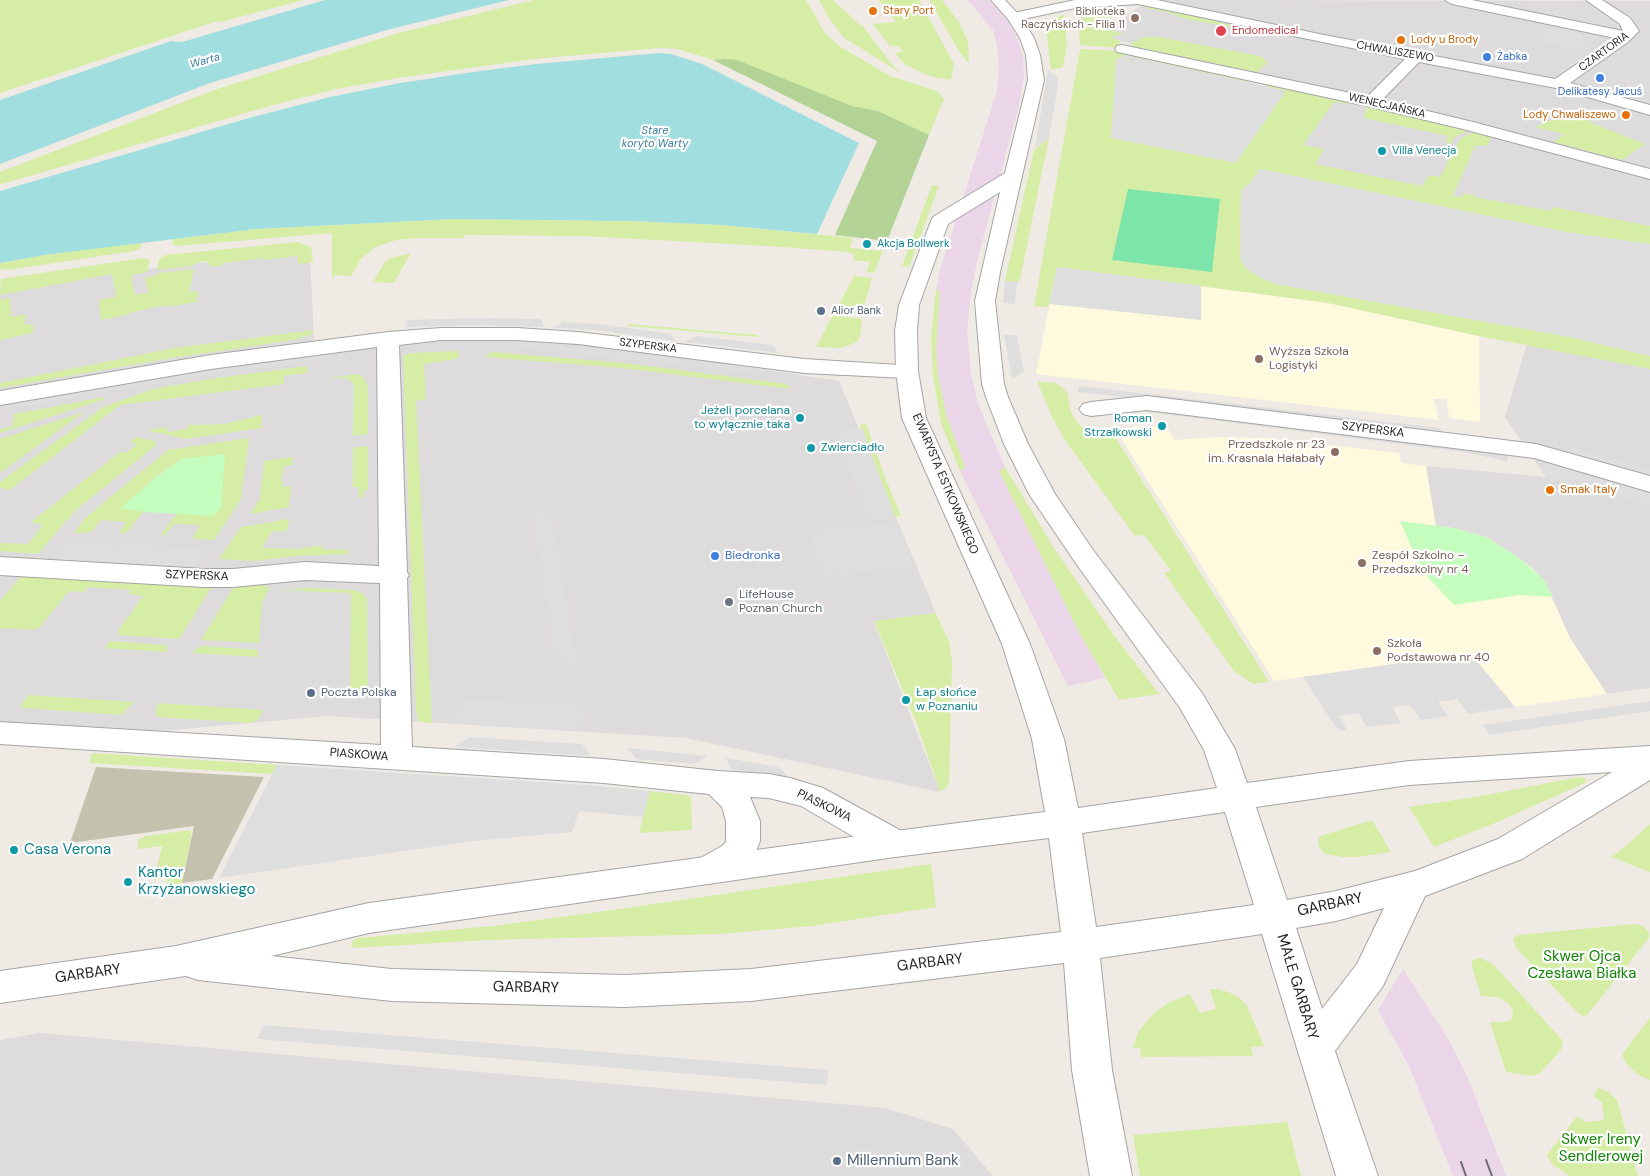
<!DOCTYPE html>
<meta charset="utf-8">
<style>
body{margin:0}
canvas{display:block;background:#f0eae4}
</style>
<canvas width="1650" height="1176"></canvas>
<script>
const c = document.querySelector('canvas').getContext('2d');
c.lineJoin = 'round';
function paint(path, color) { c.fillStyle = color; c.fill(path, 'evenodd'); }
const poly = rows => new Path2D(rows.map(r => 'M' + r).join(''));
function stroke(path, color, width, dash) { c.strokeStyle = color; c.lineWidth = width; c.lineCap = dash ? 'butt' : 'round'; c.setLineDash(dash || []); c.stroke(path); }
function drawText(font, color, halo, rows, align = 'center') {
  c.font = font + ' "DM Sans",sans-serif'; c.lineWidth = 4.5; c.setLineDash([]); c.textBaseline = 'middle'; c.strokeStyle = halo; c.fillStyle = color; for (const [text, x, y, turn = 0] of rows) {
    c.save(); c.translate(x, y); c.rotate((+turn || 0) * Math.PI / 180); c.textAlign = isNaN(turn) ? turn : align; if (halo) c.strokeText(text, 0, 0); c.fillText(text, 0, 0); c.restore();
  }
}
const residential = poly([
 [1151,0,1650,1,1650,250,1278,159,1327,98,1096,34],
 [310,251,314,342,394,333,509,339,623,348,839,381,936,613,874,622,940,792,686,738,327,716,139,733,0,725,0,285],
 [1527,343,1650,368,1650,688,1607,694,1570,638,1544,580,1533,569,1519,558,1486,537,1453,528,1436,526,1426,466,1546,477,1505,417],
 [40,1033,885,1108,953,1129,993,1176,0,1176,0,1040]
]);
const industrial = poly([
 [968,0,988,0,1008,21,1018,40,1023,58,1024,77,1019,105,977,261,971,292,967,331,971,374,978,404,1005,467,999,471,1081,636,1105,678,1068,686,960,471,965,467,946,414,938,374,936,352,940,291,936,290,940,270,996,94,999,76,998,49,993,30],
 [1403,969,1449,1040,1467,1076,1506,1176,1453,1176,1409,1066,1378,1010]
]);
const education = poly([
 [1057,267,1328,303,1479,336,1480,422,1449,418,1447,400,1441,399,1434,399,1439,420,1036,374],
 [1136,426,1166,426,1175,440,1216,437,1264,438,1399,453,1401,463,1426,466,1436,526,1453,528,1486,537,1519,558,1533,569,1544,580,1570,638,1607,694,1515,707,1470,653,1274,681,1117,432]
]);
const construction = poly([
 [96,767,264,777,212,879,182,883,194,826,70,843]
]);
const grass = poly([
 [0,0,304,0,220,22,214,22,0,93],
 [534,0,806,0,824,32,839,46,890,76,937,91,944,99,929,135,878,111,852,106,724,59,713,60,678,49,659,48,534,59,398,78,341,88,280,103,2,184,0,183,0,172,220,88,399,33],
 [819,0,833,0,860,25,862,25,891,63,901,73,844,38,828,17],
 [879,0,919,0,954,64,951,80,929,76,904,64,895,53,903,52,898,46,890,46,873,24,896,22],
 [929,0,942,0,959,22,968,42,969,62,967,62,959,51],
 [1149,7,1167,10,1248,29,1246,30,1186,19,1166,12,1144,8],
 [1111,11,1115,15,1097,25,1100,27,1131,36,1120,34,1111,38,1121,41,1116,48,1080,45,1077,14],
 [1064,14,1067,44,1063,67,1051,70,1046,29,1050,22],
 [1144,37,1158,37,1255,55,1262,57,1268,62,1257,72,1131,46,1132,43],
 [1082,49,1118,51,1243,79,1247,82,1125,55,1286,91,1264,86,1270,85,1353,101,1350,104,1334,102,1303,145,1324,149,1315,164,1422,186,1429,175,1440,177,1460,139,1473,132,1491,137,1488,145,1475,146,1453,196,1462,197,1464,193,1474,195,1474,197,1551,211,1553,207,1650,226,1650,244,1622,241,1566,232,1260,169,1250,183,1259,277,1276,284,1570,337,1650,356,1650,369,1479,336,1328,303,1057,267,1048,307,1034,306,1080,50],
 [1367,107,1417,119,1468,131,1454,137,1451,144,1446,143,1448,136,1364,118],
 [1571,112,1591,119,1589,122,1645,144,1622,160,1554,142,1564,134,1535,127],
 [1049,138,1020,280,1017,282,1005,281,1034,150],
 [932,185,939,186,909,267,902,266],
 [453,219,632,221,722,225,853,238,850,248,883,251,874,273,867,272,870,262,853,260,855,255,848,252,768,246,581,236,465,235,464,238,419,238,396,240,375,247,361,259,351,276,334,275,332,280,332,233,177,246,172,244,173,239,256,229],
 [142,242,141,248,134,251,8,270,0,269,0,263,44,255],
 [298,242,311,247,313,262,298,264,298,256,265,260,264,258,223,263,223,265,211,267,206,261,193,264,193,266,157,270,159,259,166,255],
 [411,253,394,283,373,282,385,262,391,258],
 [143,258,150,260,147,272,131,275,135,295,148,293,145,278,157,275,157,273,194,269,189,292,198,291,197,302,166,307,165,305,128,313,127,315,101,320,99,300,116,297,112,274,0,295,1,279],
 [854,276,872,278,862,314,836,310],
 [936,290,940,291,936,352,938,374,946,414,965,467,960,471,941,423,933,376,931,337],
 [10,298,11,317,25,314,25,325,33,324,33,333,0,340,0,300],
 [833,315,862,319,860,337,857,342,842,348,816,347],
 [629,324,758,335,758,337,628,326],
 [314,330,310,335,294,340,172,358,0,388,0,383,174,348],
 [458,351,459,357,456,359,424,364,426,399,416,401,432,723,419,722,416,711,403,355,412,353],
 [492,352,625,363,787,384,790,389,622,368,485,357],
 [307,366,307,373,284,376,284,384,120,405,10,490,0,488,0,482,103,407,153,389,217,378],
 [356,374,362,376,368,386,368,434,353,436,354,386,352,382,346,378,331,378],
 [1037,381,1055,383,1062,387,1067,392,1071,413,1079,425,1090,430,1110,429,1269,682,1253,684,1234,671,1164,573,1171,571,1144,535,1135,536,1064,439,1053,419],
 [105,397,105,399,0,433,0,429,12,427,14,414],
 [84,412,0,473,0,439],
 [262,415,261,428,186,439,146,430,168,427,167,432,187,429,188,425,224,424],
 [866,424,887,482,901,516,895,517,860,425],
 [137,437,156,442,156,445,74,512,38,554,0,551,0,543,28,544,43,525,31,522,120,452,126,453,137,444,130,442],
 [249,438,241,499,214,540,194,539,193,537,200,525,174,524,165,535,161,535,177,513,213,516,181,459,156,476,122,508,143,512,126,533,119,533,126,522,101,520,92,531,87,533,74,533,86,517,168,450],
 [368,446,368,490,363,491,364,497,359,498,358,487,353,487,353,448],
 [293,457,292,465,285,466,281,478,284,487,291,486,289,507,250,514,260,499,264,461],
 [1005,467,1054,548,1113,634,1159,694,1119,700,1081,636,999,471],
 [289,519,287,531,272,531,262,548,298,549,322,545,322,549,348,550,348,554,295,556,254,561,219,559,241,527],
 [23,574,213,585,179,639,119,635,118,631,143,596,128,594,131,590,88,587,84,592,69,591,40,627,32,630,0,628,0,601],
 [256,583,270,588,262,602,259,643,201,640,234,586],
 [308,588,353,590,362,593,367,599,368,691,362,696,350,698,351,593,283,590],
 [936,613,949,642,952,661,949,783,946,788,940,792,918,727,874,621],
 [110,641,166,645,167,652,105,648],
 [204,646,258,650,258,657,192,653,197,648],
 [29,695,134,702,121,715,23,708,21,705],
 [159,703,263,710,258,720,251,723,157,717,155,710],
 [92,753,277,765,272,774,89,763],
 [1579,777,1586,779,1585,783,1495,823,1434,847,1409,807,1481,796],
 [650,791,691,796,692,830,639,833],
 [1372,820,1391,852,1357,857,1343,857,1325,854,1319,847,1318,840,1320,836],
 [1650,824,1650,872,1611,857,1621,850],
 [189,830,192,832,182,883,167,886,167,878,154,880,162,846,137,849,139,839,146,836],
 [931,864,936,907,812,926,720,934,488,940,356,948,351,946,352,941,358,938,492,926,591,913],
 [1635,924,1643,926,1649,932,1649,938,1587,1015,1583,1016,1578,1013,1517,949,1514,942,1513,938,1518,935],
 [1481,958,1493,964,1563,1041,1561,1050,1540,1073,1533,1076,1506,1072,1490,1022,1505,1022,1512,1019,1513,1011,1507,1002,1497,997,1481,996,1472,966,1472,960],
 [1210,989,1218,989,1228,992,1237,996,1246,1004,1264,1046,1251,1047,1253,1056,1141,1057,1140,1048,1133,1048,1138,1032,1153,1014,1170,1002,1190,994,1200,1013,1216,1009],
 [1650,1018,1650,1080,1638,1075,1627,1064,1623,1058,1623,1053],
 [1598,1088,1609,1092,1617,1100,1638,1176,1569,1176,1552,1164,1547,1155,1577,1116,1585,1122,1604,1120,1602,1102,1593,1096],
 [1287,1122,1301,1176,1140,1176,1133,1135]
]);
const forest = poly([
 [724,59,737,60,852,106,878,111,929,135,887,241,835,235,877,141,713,60]
]);
const park = poly([
 [225,454,221,508,213,516,143,512,121,508,157,476,181,459],
 [1400,521,1453,528,1486,537,1519,558,1532,569,1544,580,1553,597,1520,595,1454,605,1422,571]
]);
const pitch = poly([
 [1128,189,1220,199,1212,272,1112,260]
]);
const parking = poly([
 [1553,26,1584,32,1599,36,1580,50,1536,40],
 [1125,55,1247,82,1286,91,1236,163,1111,138,1116,60],
 [1048,70,1057,77,1058,84,1049,138,1035,148],
 [1260,169,1566,232,1650,244,1650,356,1570,337,1276,284,1259,277,1246,268,1240,259,1241,190,1250,183],
 [1057,267,1201,286,1201,320,1049,304],
 [1005,281,1017,282,1015,304,1003,303],
 [478,318,541,319,544,327,475,325,405,327,407,320],
 [563,322,600,324,671,334,675,341,595,330,554,328],
 [1004,335,1017,335,1024,372,1012,379],
 [697,336,773,345,778,353,685,342],
 [520,343,632,353,755,369,752,373,517,347],
 [326,354,326,359,217,373,15,408,15,403,217,368],
 [1079,386,1441,428,1442,434,1078,392],
 [1148,407,1486,451,1508,456,1507,461,1463,452,1148,412],
 [862,428,895,517,868,520,836,431],
 [1526,437,1575,448,1650,469,1650,476,1560,450,1526,444],
 [1547,461,1650,492,1650,506,1542,474],
 [531,504,553,518,577,670,555,651],
 [898,522,913,566,822,577,809,532],
 [67,542,208,549,196,567,52,559],
 [1470,653,1515,707,1468,714,1457,699,1438,702,1448,716,1421,720,1410,705,1392,707,1401,723,1367,727,1358,713,1339,716,1347,730,1342,731,1335,726,1303,677],
 [467,699,590,707,579,730,445,722],
 [1650,701,1650,711,1490,735,1482,725],
 [470,737,582,744,591,756,454,747],
 [627,748,708,756,694,764,636,759],
 [726,758,779,767,790,778,730,769],
 [277,765,587,785,650,791,643,817,579,811,572,832,474,841,219,878],
 [263,1025,828,1070,827,1085,257,1039]
]);
const water = poly([
 [325,0,509,0,387,30,210,83,0,164,0,100,171,41,182,42],
 [659,53,671,54,702,64,859,143,817,234,722,225,632,221,453,219,256,229,44,255,0,263,0,191,249,118,330,97,400,83,480,71,536,64]
]);
const minor = poly([
 [1075,0,1157,0,1324,35,1555,79,1615,38,1452,4,1445,0,1472,0,1623,31,1620,24,1586,0,1602,0,1630,18,1639,31,1628,42,1570,83,1650,105,1650,115,1556,88,1419,62,1382,100,1473,122,1650,169,1650,179,1463,129,1367,106,1122,53,1117,52,1115,49,1117,46,1122,45,1365,96,1370,94,1405,59,1138,4,1075,8,1014,21,1007,17,1009,14,1075,0],
 [441,328,517,328,578,332,804,359,915,366,918,371,915,376,907,378,804,373,578,344,517,340,441,340,399,345,407,572,409,575,407,578,412,747,604,759,718,771,769,774,790,778,823,788,907,834,912,844,907,854,895,857,883,854,801,806,769,798,750,797,760,821,760,841,757,849,746,866,721,880,709,884,697,880,692,870,697,860,722,846,726,842,726,821,722,807,709,794,604,783,0,744,0,722,381,745,380,583,305,580,233,587,204,587,0,575,0,557,204,569,233,569,305,562,379,566,377,347,211,369,0,405,0,391,211,355,388,332,441,328],
 [1147,396,1536,444,1650,476,1650,492,1534,458,1147,410,1091,416,1083,414,1079,409,1083,404,1091,402,1147,396]
]);
const tertiary = poly([
 [991,0,1005,0,1021,17,1034,38,1040,55,1044,80,1000,272,995,301,1004,384,1008,397,1028,444,1055,494,1093,550,1202,693,1235,749,1247,783,1409,761,1650,746,1650,780,1522,859,1425,896,1383,986,1335,1051,1378,1176,1336,1176,1262,934,1100,958,1112,1070,1132,1176,1090,1176,1072,1070,1064,963,751,1001,625,1007,392,1001,198,980,186,976,0,1003,0,971,176,946,369,903,895,831,1045,812,1032,739,1002,644,902,418,896,371,895,331,899,305,931,221,933,217,1005,173,1028,80,1026,55,1020,38,1008,19,991,0],
 [1000,192,975,301,982,384,986,397,1004,444,1029,494,1075,562,1180,708,1204,750,1217,788,1078,808,1064,739,1030,644,926,418,918,371,917,331,919,305,948,224,1000,192],
 [1612,772,1498,839,1415,871,1336,891,1287,900,1256,807,1409,785,1612,772],
 [1225,812,1254,905,1096,927,1082,833,1225,812],
 [1049,838,1061,932,751,969,625,975,392,969,271,956,369,933,895,857,1049,838],
 [1384,908,1357,964,1322,1009,1296,928,1336,921,1384,908]
]);
const tram = poly([
 [1486,1160,1492,1176],
 [1461,1162,1466,1176]
]);
const markers = [
 [873,11,5,"#e8710a"],
 [1135,18,5,"#8d6e63"],
 [1221,31,6,"#e0444e"],
 [1401,40,5,"#e8710a"],
 [1487,57,5,"#3f7fe0"],
 [1600,78,5,"#3f7fe0"],
 [1626,115,5,"#e8710a"],
 [1382,151,5,"#0f9aa8"],
 [867,244,5,"#0f9aa8"],
 [821,311,5,"#5c6f8a"],
 [1259,359,5,"#8d6e63"],
 [800,418,5,"#0f9aa8"],
 [1162,426,5,"#0f9aa8"],
 [811,448,5,"#0f9aa8"],
 [1335,452,5,"#8d6e63"],
 [1550,490,5,"#e8710a"],
 [715,556,5,"#3f7fe0"],
 [1362,563,5,"#8d6e63"],
 [729,602,5,"#6b7280"],
 [1377,651,5,"#8d6e63"],
 [311,693,5,"#5c6f8a"],
 [906,700,5,"#0f9aa8"],
 [14,850,5,"#0f9aa8"],
 [128,882,5,"#0f9aa8"],
 [837,1161,5,"#5c6f8a"]
];
const farFoodnames = [
 ["Stary Port",883,11],
 ["Lody u Brody",1411,40],
 ["Lody Chwaliszewo",1616,115,"right"]
];
const farEducationnames = [
 ["Biblioteka",1125,12],
 ["Raczyńskich - Filia 11",1125,25]
];
const farHealthnames = [
 ["Endomedical",1232,31]
];
const farStreetnames = [
 ["CHWALISZEWO",1395,52,10],
 ["CZARTORIA",1604,52,-36],
 ["WENECJAŃSKA",1387,106,13],
 ["SZYPERSKA",648,346,7]
];
const farShopnames = [
 ["Żabka",1497,57],
 ["Delikatesy Jacuś",1600,92,"center"]
];
const farWaternames = [
 ["Warta",205,61,-16],
 ["Stare",655,131],
 ["koryto Warty",655,144]
];
const farCulturenames = [
 ["Villa Venecja",1392,151],
 ["Akcja Bollwerk",877,244]
];
const farServicenames = [
 ["Alior Bank",831,311]
];
const educationNames = [
 ["Wyższa Szkoła",1269,352],
 ["Logistyki",1269,366],
 ["Przedszkole nr 23",1325,445,"right"],
 ["im. Krasnala Hałabały",1325,459,"right"],
 ["Zespół Szkolno –",1372,556],
 ["Przedszkolny nr 4",1372,570],
 ["Szkoła",1387,644],
 ["Podstawowa nr 40",1387,658]
];
const cultureNames = [
 ["Jeżeli porcelana",790,411],
 ["to wyłącznie taka",790,425],
 ["Roman",1152,419],
 ["Strzałkowski",1152,433],
 ["Zwierciadło",821,448,"left"],
 ["Łap słońce",916,693,"left"],
 ["w Poznaniu",916,707,"left"]
];
const streetNames = [
 ["SZYPERSKA",1373,430,7],
 ["EWARYSTA ESTKOWSKIEGO",945,484,67],
 ["SZYPERSKA",197,576,2],
 ["PIASKOWA",359,755,4],
 ["PIASKOWA",824,806,26]
];
const foodNames = [
 ["Smak Italy",1560,490]
];
const shopNames = [
 ["Biedronka",725,556]
];
const worshipNames = [
 ["LifeHouse",739,595],
 ["Poznan Church",739,609]
];
const serviceNames = [
 ["Poczta Polska",321,693]
];
const nearCulturenames = [
 ["Casa Verona",24,850],
 ["Kantor",138,873],
 ["Krzyżanowskiego",138,890]
];
const nearStreetnames = [
 ["GARBARY",1330,905,-12],
 ["GARBARY",930,963,-7],
 ["GARBARY",88,974,-8],
 ["MAŁE GARBARY",1297,987,73],
 ["GARBARY",526,988,1]
];
const nearParknames = [
 ["Skwer Ojca",1582,957],
 ["Czesława Białka",1582,974],
 ["Skwer Ireny",1601,1140],
 ["Sendlerowej",1601,1157]
];
const nearServicenames = [
 ["Millennium Bank",847,1161]
];
paint(residential, '#dddbdb');
paint(industrial, '#ead5e9');
paint(education, '#fff9de');
paint(construction, '#c5c1af');
paint(grass, '#d6eda6');
paint(forest, '#b2d296');
paint(park, '#c4fdbe');
paint(pitch, '#7de4aa');
paint(parking, '#dedede');
paint(water, '#a1dee0');
stroke(minor, '#a5a5a5', 2);
stroke(tertiary, '#a5a5a5', 2);
paint(minor, '#fff');
paint(tertiary, '#fff');
stroke(tram, '#6c6c6c', 2);
for (const [x, y, r, color] of markers) { const dot = new Path2D(); dot.arc(x, y, r, 0, 2 * Math.PI); c.fillStyle = color; c.fill(dot); stroke(dot, '#fff', 2); }
drawText('11px', '#c56008', '#fff', farFoodnames, 'left');
drawText('11px', '#785e54', '#fff', farEducationnames, 'right');
drawText('11px', '#be3a42', '#fff', farHealthnames, 'left');
drawText('11px', '#1e1e1e', '#fff', farStreetnames);
drawText('11px', '#366cbe', '#fff', farShopnames, 'left');
drawText('italic 11px', '#3c7e9c', '#fff', farWaternames);
drawText('11px', '#0d838f', '#fff', farCulturenames, 'left');
drawText('11px', '#4e5e75', '#fff', farServicenames, 'left');
drawText('12px', '#785e54', '#fff', educationNames, 'left');
drawText('12px', '#0d838f', '#fff', cultureNames, 'right');
drawText('12px', '#1e1e1e', '#fff', streetNames);
drawText('12px', '#c56008', '#fff', foodNames, 'left');
drawText('12px', '#366cbe', '#fff', shopNames, 'left');
drawText('12px', '#5b616d', '#fff', worshipNames, 'left');
drawText('12px', '#4e5e75', '#fff', serviceNames, 'left');
drawText('15px', '#0d838f', '#fff', nearCulturenames, 'left');
drawText('15px', '#1e1e1e', '#fff', nearStreetnames);
drawText('15px', '#118404', '#fff', nearParknames);
drawText('15px', '#4e5e75', '#fff', nearServicenames, 'left');
</script>
